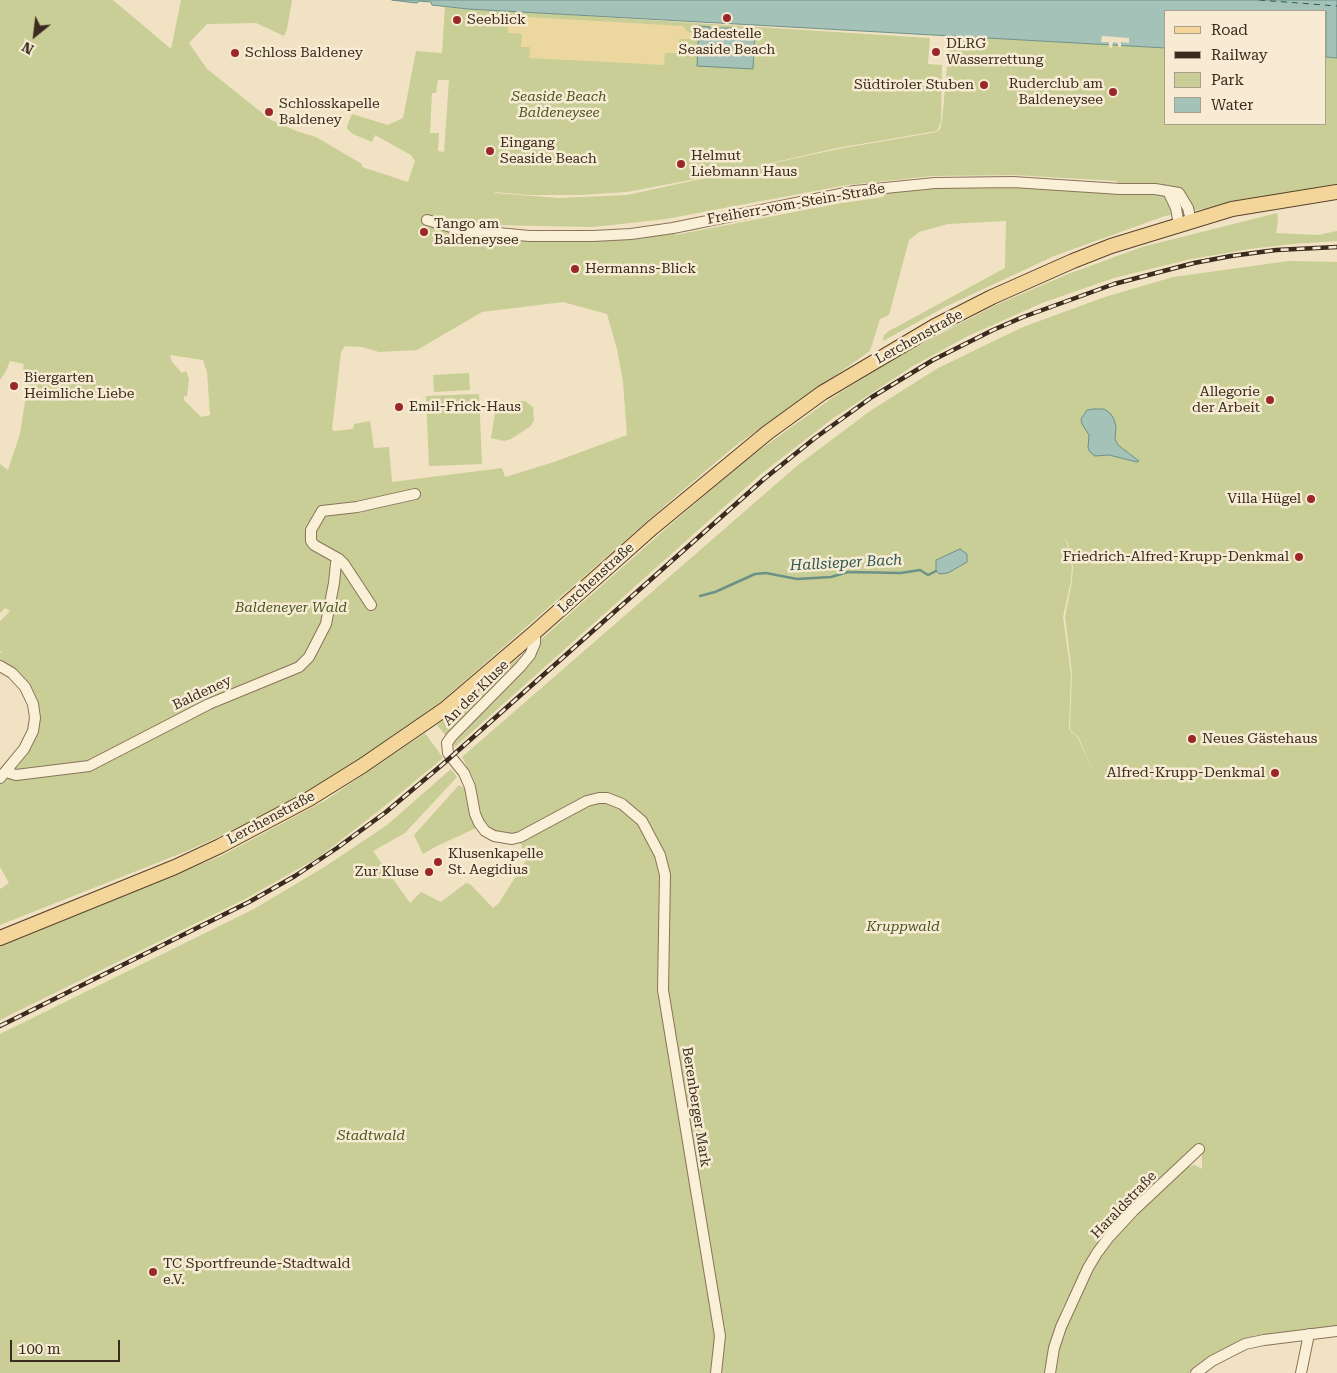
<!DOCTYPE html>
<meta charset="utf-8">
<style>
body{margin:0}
#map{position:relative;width:1337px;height:1373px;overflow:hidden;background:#f0e2c3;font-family:"Roboto Serif",serif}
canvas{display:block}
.legend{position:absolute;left:1164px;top:10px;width:162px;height:115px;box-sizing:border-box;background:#f7ecd3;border:1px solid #ab9f8b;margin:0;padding:6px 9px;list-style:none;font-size:15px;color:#3a2b1e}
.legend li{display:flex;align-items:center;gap:10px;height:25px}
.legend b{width:25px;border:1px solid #ab9f8b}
.north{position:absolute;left:10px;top:10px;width:50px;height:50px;-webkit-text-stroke:4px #f7ecd3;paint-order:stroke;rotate:209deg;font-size:14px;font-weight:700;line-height:20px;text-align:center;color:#3a2b1e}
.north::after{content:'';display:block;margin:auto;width:18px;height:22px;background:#3a2b1e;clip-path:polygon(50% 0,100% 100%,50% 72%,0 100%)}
.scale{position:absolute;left:10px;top:1340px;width:110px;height:22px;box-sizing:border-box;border:2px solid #3a2b1e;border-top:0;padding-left:6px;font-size:15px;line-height:18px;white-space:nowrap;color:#3a2b1e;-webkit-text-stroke:4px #f7ecd3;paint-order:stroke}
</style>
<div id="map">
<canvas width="1337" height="1373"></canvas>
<ul class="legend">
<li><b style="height:6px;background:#f4d69a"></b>Road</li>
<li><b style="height:6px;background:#3a2b1e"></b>Railway</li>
<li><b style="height:14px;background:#c8ce96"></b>Park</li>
<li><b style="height:14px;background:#a5c2b9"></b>Water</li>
</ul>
<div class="north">N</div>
<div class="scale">100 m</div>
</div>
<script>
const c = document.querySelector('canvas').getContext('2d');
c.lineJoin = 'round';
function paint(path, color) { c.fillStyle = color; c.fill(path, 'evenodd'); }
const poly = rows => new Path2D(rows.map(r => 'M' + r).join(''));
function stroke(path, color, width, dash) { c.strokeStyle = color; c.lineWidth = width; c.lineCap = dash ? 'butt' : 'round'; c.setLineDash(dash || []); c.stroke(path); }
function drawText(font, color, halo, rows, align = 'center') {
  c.font = font + ' "Roboto Serif",serif'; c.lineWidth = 5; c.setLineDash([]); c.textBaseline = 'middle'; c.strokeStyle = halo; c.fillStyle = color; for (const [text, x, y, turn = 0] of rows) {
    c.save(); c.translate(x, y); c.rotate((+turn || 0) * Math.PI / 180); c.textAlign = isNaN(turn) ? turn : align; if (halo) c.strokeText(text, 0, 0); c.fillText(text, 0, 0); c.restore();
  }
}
const green = poly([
 [0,0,113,0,171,49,181,0,292,0,287,29,284,36,256,23,207,24,189,43,207,69,271,120,299,132,316,137,362,164,362,167,408,182,415,161,411,155,375,135,372,142,353,134,347,129,347,126,352,114,388,125,403,118,416,51,442,53,445,7,930,38,928,64,942,65,941,122,937,131,837,148,727,173,627,192,580,195,530,195,495,192,495,193,559,198,627,195,838,149,937,132,940,129,942,121,950,36,1166,48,1166,124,1326,124,1326,57,1337,58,1337,184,1165,216,1054,256,945,307,883,341,884,335,889,331,1005,268,1006,221,948,224,919,232,909,240,889,315,880,319,870,351,735,446,677,495,437,705,359,759,311,789,243,826,187,851,0,925,0,889,9,883,0,867,0,783,7,777,9,771,26,750,35,705,0,664,0,653,2,653,0,651,0,621,10,611,5,608,0,613,0,464,8,470,20,434,29,376,22,374,24,364,10,361,6,371,0,380],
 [438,80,449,80,444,152,438,151,439,133,430,133,432,93,436,93],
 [1014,175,1117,181,1117,192,1013,187,932,188,884,191,884,197,836,204,675,235,672,224,632,229,593,232,493,231,441,222,440,217,489,225,594,227,666,219,847,185,933,176],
 [563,302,607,314,617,349,623,382,627,435,554,462,505,477,502,468,392,482,389,447,374,448,370,421,354,424,353,429,334,431,332,429,341,352,345,346,362,347,379,352,417,350,482,312],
 [170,355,203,360,207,372,210,415,201,417,184,400,184,396,187,396,189,379,186,371,182,373,172,362],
 [1277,213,1278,220,1276,233,1318,235,1337,231,1337,241,1292,244,1250,249,1191,259,1114,278,1042,303,968,336,913,366,832,419,761,474,455,747,437,725,546,635,670,525,747,459,832,398,905,352,996,305,1068,274,1142,247],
 [1289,261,1337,262,1337,1330,1262,1339,1194,1368,1189,1373,1055,1373,1058,1349,1064,1333,1094,1264,1109,1242,1186,1167,1195,1165,1202,1169,1202,1155,1185,1153,1179,1161,1103,1235,1062,1309,1051,1346,1048,1373,723,1373,718,1372,717,1325,715,1373,0,1373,0,1034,254,909,326,866,387,825,451,769,457,777,405,833,373,851,410,903,421,892,441,902,466,883,470,884,493,908,499,903,526,860,520,841,590,802,614,803,638,822,660,866,666,990,667,873,643,820,601,795,586,796,517,833,501,834,486,824,481,816,474,780,462,757,798,465,870,411,938,368,1023,327,1105,297,1173,277],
 [1062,536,1068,543,1069,556,1073,567,1072,581,1065,617,1072,673,1070,729,1079,738,1093,772,1078,738,1069,729,1071,674,1063,617,1071,581,1072,567,1069,557,1067,543],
 [469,373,470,390,434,392,433,375],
 [479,394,482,464,429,466,426,396],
 [525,401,533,407,534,420,531,426,511,439,504,441,491,438,496,407,507,402],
 [425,733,443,758,381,809,319,857,247,898,0,1020,0,946,221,856,326,800],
 [459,785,467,790,471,819,476,828,437,846,423,854,414,835]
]);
const sand = poly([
 [509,16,683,26,687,31,694,33,694,39,679,39,678,53,665,53,664,65,529,58,530,47,521,47,522,34,508,33]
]);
const water = poly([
 [392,0,1337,0,1337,58,1326,57,1326,11,1166,11,1166,48,468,9,432,5,431,2,419,1,417,3,392,0],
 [699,26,710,27,710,29,717,30,717,28,737,28,737,31,755,30,753,69,697,66,699,26],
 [1094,409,1104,409,1110,413,1114,419,1116,427,1115,439,1118,445,1139,461,1137,462,1109,455,1095,456,1090,452,1088,448,1089,435,1082,424,1081,419,1087,410,1094,409],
 [960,549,967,554,967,562,948,573,939,574,936,571,936,560,960,549]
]);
const pier = poly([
 [1102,36,1129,38,1129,43,1121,42,1121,47,1118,47,1118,43,1113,42,1112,48,1109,47,1109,42,1101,42]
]);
const stream = poly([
 [700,596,715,592,755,574,766,573,797,579,831,577,848,572,901,573,920,570,928,575,936,571]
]);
const ferry = poly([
 [1259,0,1337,6]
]);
const minor = poly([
 [1168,191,1176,208,1179,225],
 [427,220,458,229,529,236,593,236,631,234,673,228,855,191,935,183,1013,182,1120,189,1155,189,1179,193,1188,208,1191,221],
 [371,605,344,564,339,559,314,545,311,541,311,530,322,511,357,507,415,494],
 [535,632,535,643,530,655,520,667,452,736,447,743,448,753,464,773,470,787,475,814,479,823,485,831,494,836,512,839,520,837,587,801,599,798,607,798,622,804,642,821,660,855,665,875,663,990,720,1336,716,1373],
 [0,666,12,673,25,687,33,704,35,718,33,731,24,749,0,778],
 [6,772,16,775,89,766,209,704,299,667,309,657,326,624,334,583,336,563,339,559],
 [1050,1373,1054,1348,1061,1327,1088,1268,1097,1253,1109,1237,1134,1210,1199,1149],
 [1196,1373,1212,1361,1245,1344,1264,1340,1337,1331],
 [1301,1373,1309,1334]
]);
const major = poly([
 [0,938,175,867,220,846,309,799,362,766,445,709,535,632,652,528,767,433,822,393,935,326,992,297,1073,261,1111,246,1232,209,1337,192]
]);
const rail = poly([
 [0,1026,249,902,295,876,337,848,386,812,443,764,764,479,815,438,872,397,933,360,993,330,1023,317,1114,284,1194,263,1231,256,1276,250,1337,247]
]);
const markers = [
 [727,18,5,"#9c2729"],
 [457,20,5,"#9c2729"],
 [936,52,5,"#9c2729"],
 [235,53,5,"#9c2729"],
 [984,85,5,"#9c2729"],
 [1113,92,5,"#9c2729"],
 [269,112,5,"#9c2729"],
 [490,151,5,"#9c2729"],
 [681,164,5,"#9c2729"],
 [424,232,5,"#9c2729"],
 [575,269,5,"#9c2729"],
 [14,386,5,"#9c2729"],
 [1270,400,5,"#9c2729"],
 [399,407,5,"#9c2729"],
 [1311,499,5,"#9c2729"],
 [1299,557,5,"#9c2729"],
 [1192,739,5,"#9c2729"],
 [1275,773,5,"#9c2729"],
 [438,862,5,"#9c2729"],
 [429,872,5,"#9c2729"],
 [153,1272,5,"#9c2729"]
];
const poiNames = [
 ["Seeblick",467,20],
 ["Badestelle",727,34,"center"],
 ["Seaside Beach",727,50,"center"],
 ["DLRG",946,44],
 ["Wasserrettung",946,60],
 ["Schloss Baldeney",245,53],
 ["Ruderclub am",1103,84,"right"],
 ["Baldeneysee",1103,100,"right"],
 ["Südtiroler Stuben",974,85,"right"],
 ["Schlosskapelle",279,104],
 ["Baldeney",279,120],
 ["Eingang",500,143],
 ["Seaside Beach",500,159],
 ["Helmut",691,156],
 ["Liebmann Haus",691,172],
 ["Tango am",434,224],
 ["Baldeneysee",434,240],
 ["Hermanns-Blick",585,269],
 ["Biergarten",24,378],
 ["Heimliche Liebe",24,394],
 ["Allegorie",1260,392,"right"],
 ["der Arbeit",1260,408,"right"],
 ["Emil-Frick-Haus",409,407],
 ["Villa Hügel",1301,499,"right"],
 ["Friedrich-Alfred-Krupp-Denkmal",1289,557,"right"],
 ["Neues Gästehaus",1202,739],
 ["Alfred-Krupp-Denkmal",1265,773,"right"],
 ["Klusenkapelle",448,854],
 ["St. Aegidius",448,870],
 ["Zur Kluse",419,872,"right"],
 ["TC Sportfreunde-Stadtwald",163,1264],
 ["e.V.",163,1280]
];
const parkNames = [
 ["Seaside Beach",559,97],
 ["Baldeneysee",559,113],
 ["Baldeneyer Wald",291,608],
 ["Kruppwald",903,927],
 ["Stadtwald",371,1136]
];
const streetNames = [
 ["Freiherr-vom-Stein-Straße",796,204,-10],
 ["Lerchenstraße",919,337,-29],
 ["Lerchenstraße",596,578,-42],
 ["Baldeney",202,693,-25],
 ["An der Kluse",476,693,-45],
 ["Lerchenstraße",271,818,-28],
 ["Berenberger Mark",696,1107,81],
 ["Haraldstraße",1124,1205,-46]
];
const waterNames = [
 ["Hallsieper Bach",846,563,-3]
];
paint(green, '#c8ce96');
paint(sand, '#ecd79f');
paint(water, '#a5c2b9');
stroke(water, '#6c9187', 1);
paint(pier, '#f0e2c3');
stroke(stream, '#6c9187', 2.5);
stroke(ferry, '#2c5a56', 1, [6, 5]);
stroke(minor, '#8a7359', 12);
stroke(major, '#58412d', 16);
stroke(minor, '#faefd7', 10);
stroke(major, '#f4d69a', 14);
stroke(rail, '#3a2b1e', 4.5);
stroke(rail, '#f7ecd3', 2.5, [8]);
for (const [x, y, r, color] of markers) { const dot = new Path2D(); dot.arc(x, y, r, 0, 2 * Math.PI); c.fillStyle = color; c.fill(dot); stroke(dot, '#f7ecd3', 2); }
drawText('14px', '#3a2b1e', '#f7ecd3', poiNames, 'left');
drawText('italic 14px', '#4b5723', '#f7ecd3', parkNames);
drawText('14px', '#3a2b1e', '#f7ecd3', streetNames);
drawText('italic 15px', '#2c5a56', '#f7ecd3', waterNames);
</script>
